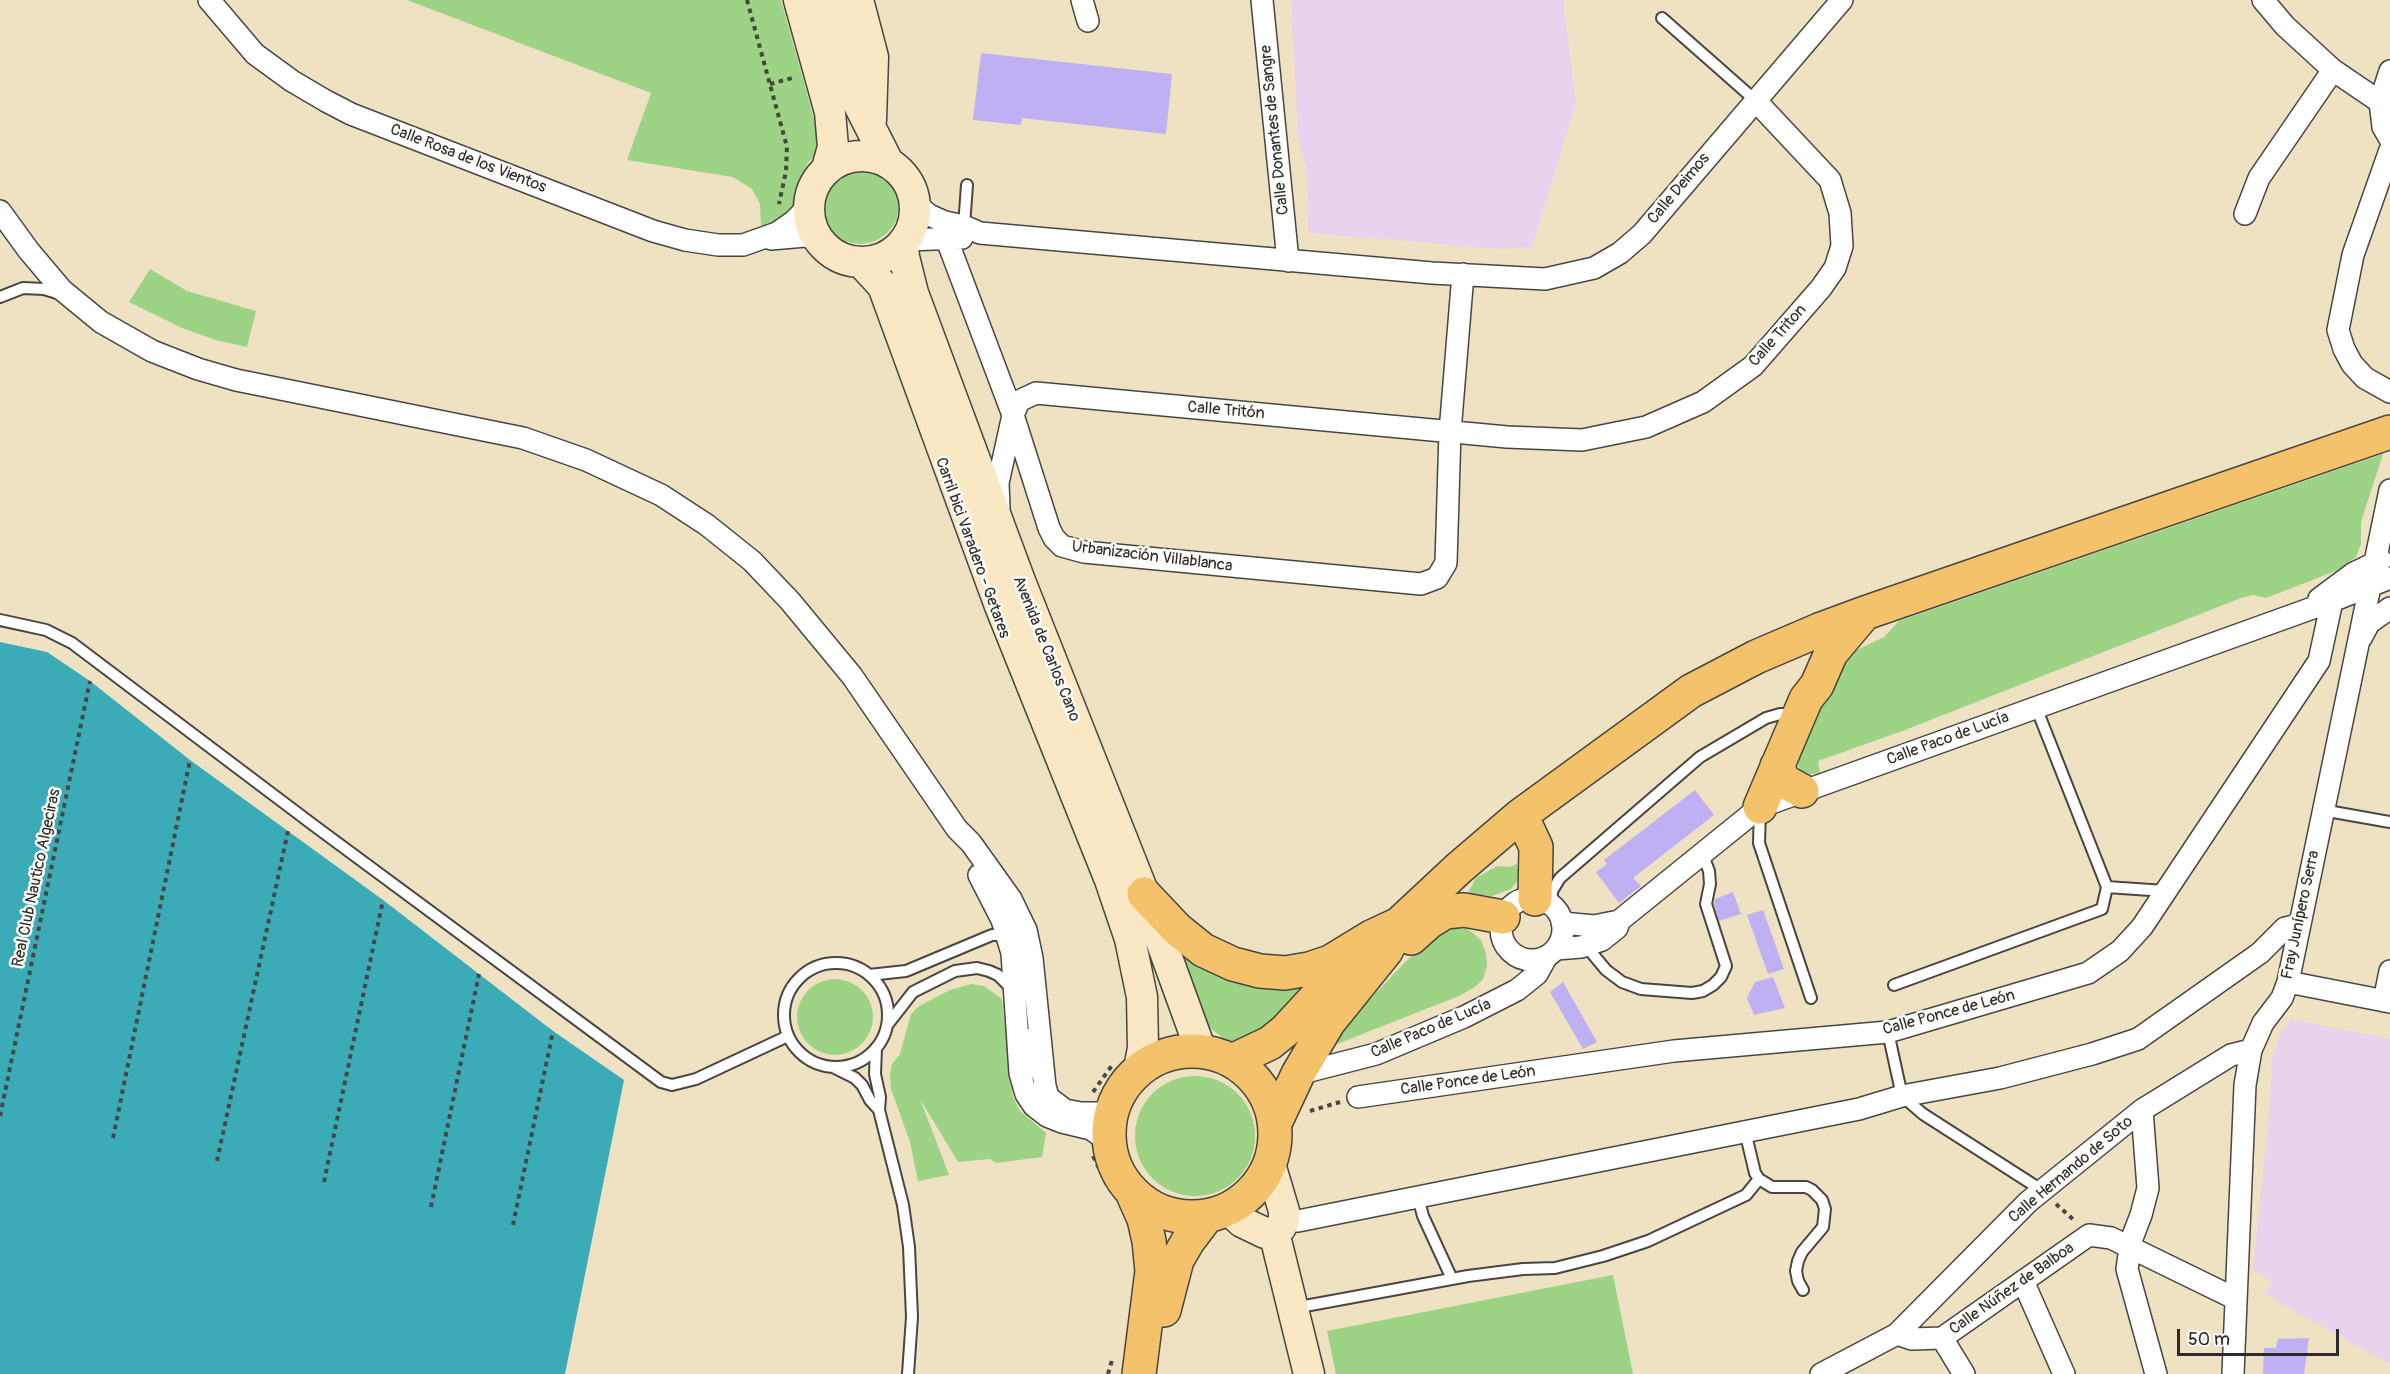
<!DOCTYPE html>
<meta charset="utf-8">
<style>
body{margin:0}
#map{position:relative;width:2390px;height:1374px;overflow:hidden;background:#efe2c2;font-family:Pangolin,sans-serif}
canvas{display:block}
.scale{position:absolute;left:2177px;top:1329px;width:162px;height:27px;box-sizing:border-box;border:3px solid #2b2b2b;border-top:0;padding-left:8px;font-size:18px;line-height:21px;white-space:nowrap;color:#2b2b2b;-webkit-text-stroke:4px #fdfcf7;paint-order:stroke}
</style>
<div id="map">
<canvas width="2390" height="1374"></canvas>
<div class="scale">50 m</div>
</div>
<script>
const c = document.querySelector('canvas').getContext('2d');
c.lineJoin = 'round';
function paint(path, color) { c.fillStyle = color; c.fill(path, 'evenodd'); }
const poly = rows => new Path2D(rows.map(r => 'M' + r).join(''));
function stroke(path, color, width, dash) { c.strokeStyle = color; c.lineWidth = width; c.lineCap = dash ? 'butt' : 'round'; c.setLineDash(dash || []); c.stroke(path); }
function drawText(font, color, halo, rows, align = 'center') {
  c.font = font + ' Pangolin,sans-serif'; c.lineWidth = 5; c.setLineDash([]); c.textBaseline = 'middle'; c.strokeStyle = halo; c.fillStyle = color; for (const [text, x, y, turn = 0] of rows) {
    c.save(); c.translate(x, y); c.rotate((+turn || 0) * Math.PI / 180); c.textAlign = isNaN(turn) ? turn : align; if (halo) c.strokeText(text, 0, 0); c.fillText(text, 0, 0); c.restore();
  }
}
const built = poly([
 [1291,0,1563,0,1576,104,1532,247,1500,249,1309,233,1306,167,1298,137],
 [2290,1019,2390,1039,2390,1364,2264,1294,2272,1282,2253,1269,2269,1115,2272,1059,2279,1035]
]);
const green = poly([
 [407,0,781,0,814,119,820,150,807,164,796,196,796,213,761,227,760,204,752,189,733,177,627,160,651,93],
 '821 205a39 39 0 1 1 78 0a39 39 0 1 1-78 0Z',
 [150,269,187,291,256,311,247,347,216,340,182,328,129,302],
 [2383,454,2361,522,2361,544,2356,557,2341,569,2266,598,2253,595,2241,598,1905,730,1818,761,1820,773,1807,775,1800,771,1797,763,1799,752,1840,658,1884,637,1899,621],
 [1517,864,1519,876,1517,882,1511,889,1492,896,1470,894,1469,891,1476,878,1497,866,1509,867],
 [1454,927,1464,927,1473,933,1481,940,1486,953,1487,966,1483,979,1475,987,1459,996,1332,1046,1348,1023,1406,961,1441,931],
 [1176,944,1322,974,1292,1011,1238,1043,1227,1041,1206,1025],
 '797 1017a38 38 0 1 1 76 0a38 38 0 1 1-76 0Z',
 [972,984,984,986,1002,999,1013,1097,1020,1111,1046,1133,1042,1157,996,1163,990,1159,958,1162,920,1099,949,1175,918,1181,910,1142,891,1089,890,1075,892,1064,900,1054,911,1014,919,1006,950,990],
 '1135 1136a60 60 0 1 1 120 0a60 60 0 1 1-120 0Z',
 [1613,1275,1633,1374,1336,1374,1327,1331]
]);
const water = poly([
 [0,642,47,652,90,681,190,760,383,900,553,1031,624,1080,565,1374,0,1374]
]);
const building = poly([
 [981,53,1172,74,1166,134,1022,118,1021,125,973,120],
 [1695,790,1714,815,1633,878,1641,886,1619,903,1596,872,1607,864,1604,860],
 [1733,892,1741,914,1719,921,1714,904,1715,899],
 [1763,910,1784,969,1768,974,1747,915],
 [1773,977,1785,1008,1754,1015,1747,998,1755,982],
 [1563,982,1597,1042,1583,1049,1550,992],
 [2309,1338,2304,1374,2263,1374,2264,1348,2276,1348,2278,1339]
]);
const path = poly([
 [747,0,787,147,786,171,779,204],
 [770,84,796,77],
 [817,259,837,270],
 [1093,1092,1113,1064],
 [1310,1111,1340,1102],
 [0,1116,90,681],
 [113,1138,190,760],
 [1093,1156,1107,1185],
 [217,1161,288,831],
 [324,1182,383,900],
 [2056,1204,2075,1221],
 [431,1207,479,974],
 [513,1225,553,1031],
 [1108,1374,1112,1360]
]);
const lane = poly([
 [1662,18,1755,100],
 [964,226,967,185],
 [0,297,23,288,44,289,60,294],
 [0,620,46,630,72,643,316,827,661,1082,672,1085,696,1079,788,1036],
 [2036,707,2107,887,2165,891],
 [1760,809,1759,843,1811,998],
 [2322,810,2390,822],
 [1552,906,1552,891,1560,878,1700,757,1766,718,1780,714,1794,714],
 [1586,946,1606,970,1622,982,1641,989,1692,993,1703,991,1713,985,1721,977,1726,966,1706,904,1710,884,1709,871,1702,853],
 '784 1015a52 52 0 1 1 104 0a52 52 0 1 1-104 0Z',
 [869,975,906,971,992,935,1009,935],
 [1894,985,2102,909,2107,887],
 [888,1024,913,992,955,971,977,968,989,971,998,975,1012,989],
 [1888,1032,1902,1096,1923,1114,2043,1191],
 [1027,1034,1030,1063,1039,1079],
 [876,1048,875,1074,880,1097,879,1110,903,1205,909,1247,912,1317,908,1374],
 [835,1068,855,1078,862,1085,870,1100,879,1110],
 [1745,1131,1755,1173,1759,1179,1772,1187,1806,1187,1812,1190,1822,1200,1825,1209,1823,1227,1802,1252,1798,1261,1796,1271,1798,1281,1803,1290],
 [1418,1197,1423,1216,1452,1279],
 [1294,1308,1468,1276,1523,1269,1555,1268,1603,1256,1648,1241,1746,1195,1759,1179]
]);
const street = poly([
 [209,0,255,54,292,81,326,101,351,114,653,231,685,240,718,245,743,245,777,233,794,221,809,206],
 [1082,0,1088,21],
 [1262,0,1288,261],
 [2263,0,2285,26,2333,70,2380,102],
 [2390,71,2380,102,2383,127,2390,139],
 [2390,150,2353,255,2338,330,2344,349,2352,364,2365,378,2390,392],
 [915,203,929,215,945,222,964,226,980,233,1432,273,1545,279,1594,268,1620,253,1642,234,1842,0],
 [0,211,29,251,62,290,101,322,152,351,198,369,236,380,523,438,586,460,661,495,707,525,752,561,790,601,852,676,957,829,971,843,1011,899,1026,930,1032,958,1045,1086,1048,1097,1065,1110,1081,1113,1099,1113,1112,1108],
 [2245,214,2259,178,2333,70],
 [945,222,950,248,1013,415,1049,528,1054,538,1062,546,1084,552,1421,584,1437,578,1446,563,1450,432,1463,274],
 [771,239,805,236,817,239],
 [906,240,962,238],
 [999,508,998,483,1013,415,1019,401,1036,393,1507,437,1582,440,1646,427,1703,402,1753,366,1821,288,1835,268,1842,246,1840,213,1830,180,1755,100],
 [2319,599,2354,573,2381,560],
 [2361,638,2369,623,2390,608],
 [979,875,1002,920,1012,953,1020,1073,1026,1094,1034,1106,1047,1116,1062,1122,1091,1129,1109,1142],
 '1501 929a31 31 0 1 1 62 0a31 31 0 1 1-62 0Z',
 [1562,923,1594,926,1619,921,1760,807,2332,601,2390,578],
 [1556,949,1581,947,1602,940,1617,928,1619,921],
 [2288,982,2390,1002],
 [2384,1001,2390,971],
 [1298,1074,1376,1054,1464,1017,1517,990,1537,974,1547,956],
 [1358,1097,1674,1051,1888,1032,2088,973,2120,951,2142,927,2319,661,2332,601],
 [2142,1110,2148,1188,2141,1215,2131,1241,2127,1269,2156,1374],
 [1284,1220,1298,1221,1859,1109,1902,1096,2000,1078,2092,1054,2138,1039,2260,953,2285,928,2299,925],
 [2023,1281,2064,1374],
 [1897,1334,1912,1339,1942,1338,2089,1235,2111,1238,2236,1299],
 [1942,1338,1964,1374],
 [1821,1374,1897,1334,2028,1202,2142,1110,2231,1055,2251,1050],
 [2233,1374,2245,1085,2251,1050,2263,1023,2282,998,2288,982,2390,490]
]);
const secondary = poly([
 [799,0,830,112,833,147,827,168],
 [828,0,858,103,888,162],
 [858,0,873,57,871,120],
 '809 209a53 53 0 1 1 106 0a53 53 0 1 1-106 0Z',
 [903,243,904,257,913,293,1020,581,1144,894,1201,1051],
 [861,262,883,286,1000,606,1110,880,1130,939,1142,997,1143,1048,1139,1069],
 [1228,1209,1242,1222,1265,1233,1274,1232,1281,1227,1284,1220,1284,1211,1270,1164],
 [1274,1232,1309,1374]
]);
const highway = poly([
 [1777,766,1784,781,1802,791],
 [1760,807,1806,699,1817,685,1831,653,1863,615],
 [1521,815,1536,847,1535,899],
 [1144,894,1177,929,1203,950,1233,964,1260,971,1285,973,1309,969,1330,962,1371,937,1399,924,1459,868,1521,815,1691,691,1756,657,1819,630,1865,613,2390,432],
 [1411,938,1429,922,1445,912,1464,910,1503,917],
 '1109 1134a83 83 0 1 1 166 0a83 83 0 1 1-166 0Z',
 [1232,1061,1270,1043,1286,1030,1356,954],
 [1275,1123,1298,1074,1328,1023,1386,951,1399,924],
 [1132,1192,1144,1219,1149,1241,1152,1271,1139,1374],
 [1164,1310,1177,1260,1188,1241,1207,1216]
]);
const streetNames = [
 ["Calle Donantes de Sangre",1275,130,-96],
 ["Calle Rosa de los Vientos",468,159,21],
 ["Calle Deimos",1679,189,-50],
 ["Calle Triton",1778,336,-48],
 ["Calle Tritón",1226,411,5],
 ["Carril bici Varadero - Getares",972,548,70],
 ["Urbanización Villablanca",1152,557,7],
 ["Avenida de Carlos Cano",1046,649,68],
 ["Calle Paco de Lucía",1948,739,-20],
 ["Real Club Nautico Algeciras",37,878,-78],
 ["Fray Junípero Serra",2301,915,-78],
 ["Calle Ponce de León",1949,1013,-15],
 ["Calle Paco de Lucía",1431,1029,-23],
 ["Calle Ponce de León",1468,1081,-8],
 ["Calle Hernando de Soto",2071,1170,-40],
 ["Calle Núñez de Balboa",2012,1289,-35]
];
paint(built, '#e9d2ed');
paint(green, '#9cd385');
paint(water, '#3bacb7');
paint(building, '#bfb0f4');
stroke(lane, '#484642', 14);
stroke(street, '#484642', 24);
stroke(secondary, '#484642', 33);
stroke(highway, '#484642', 36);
stroke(path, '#484642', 4, [4.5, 4.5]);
stroke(lane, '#fff', 10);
stroke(street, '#fff', 21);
stroke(secondary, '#fae7c3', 30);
stroke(highway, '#f3c26a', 33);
drawText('16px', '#2b2b2b', '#fdfcf7', streetNames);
</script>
